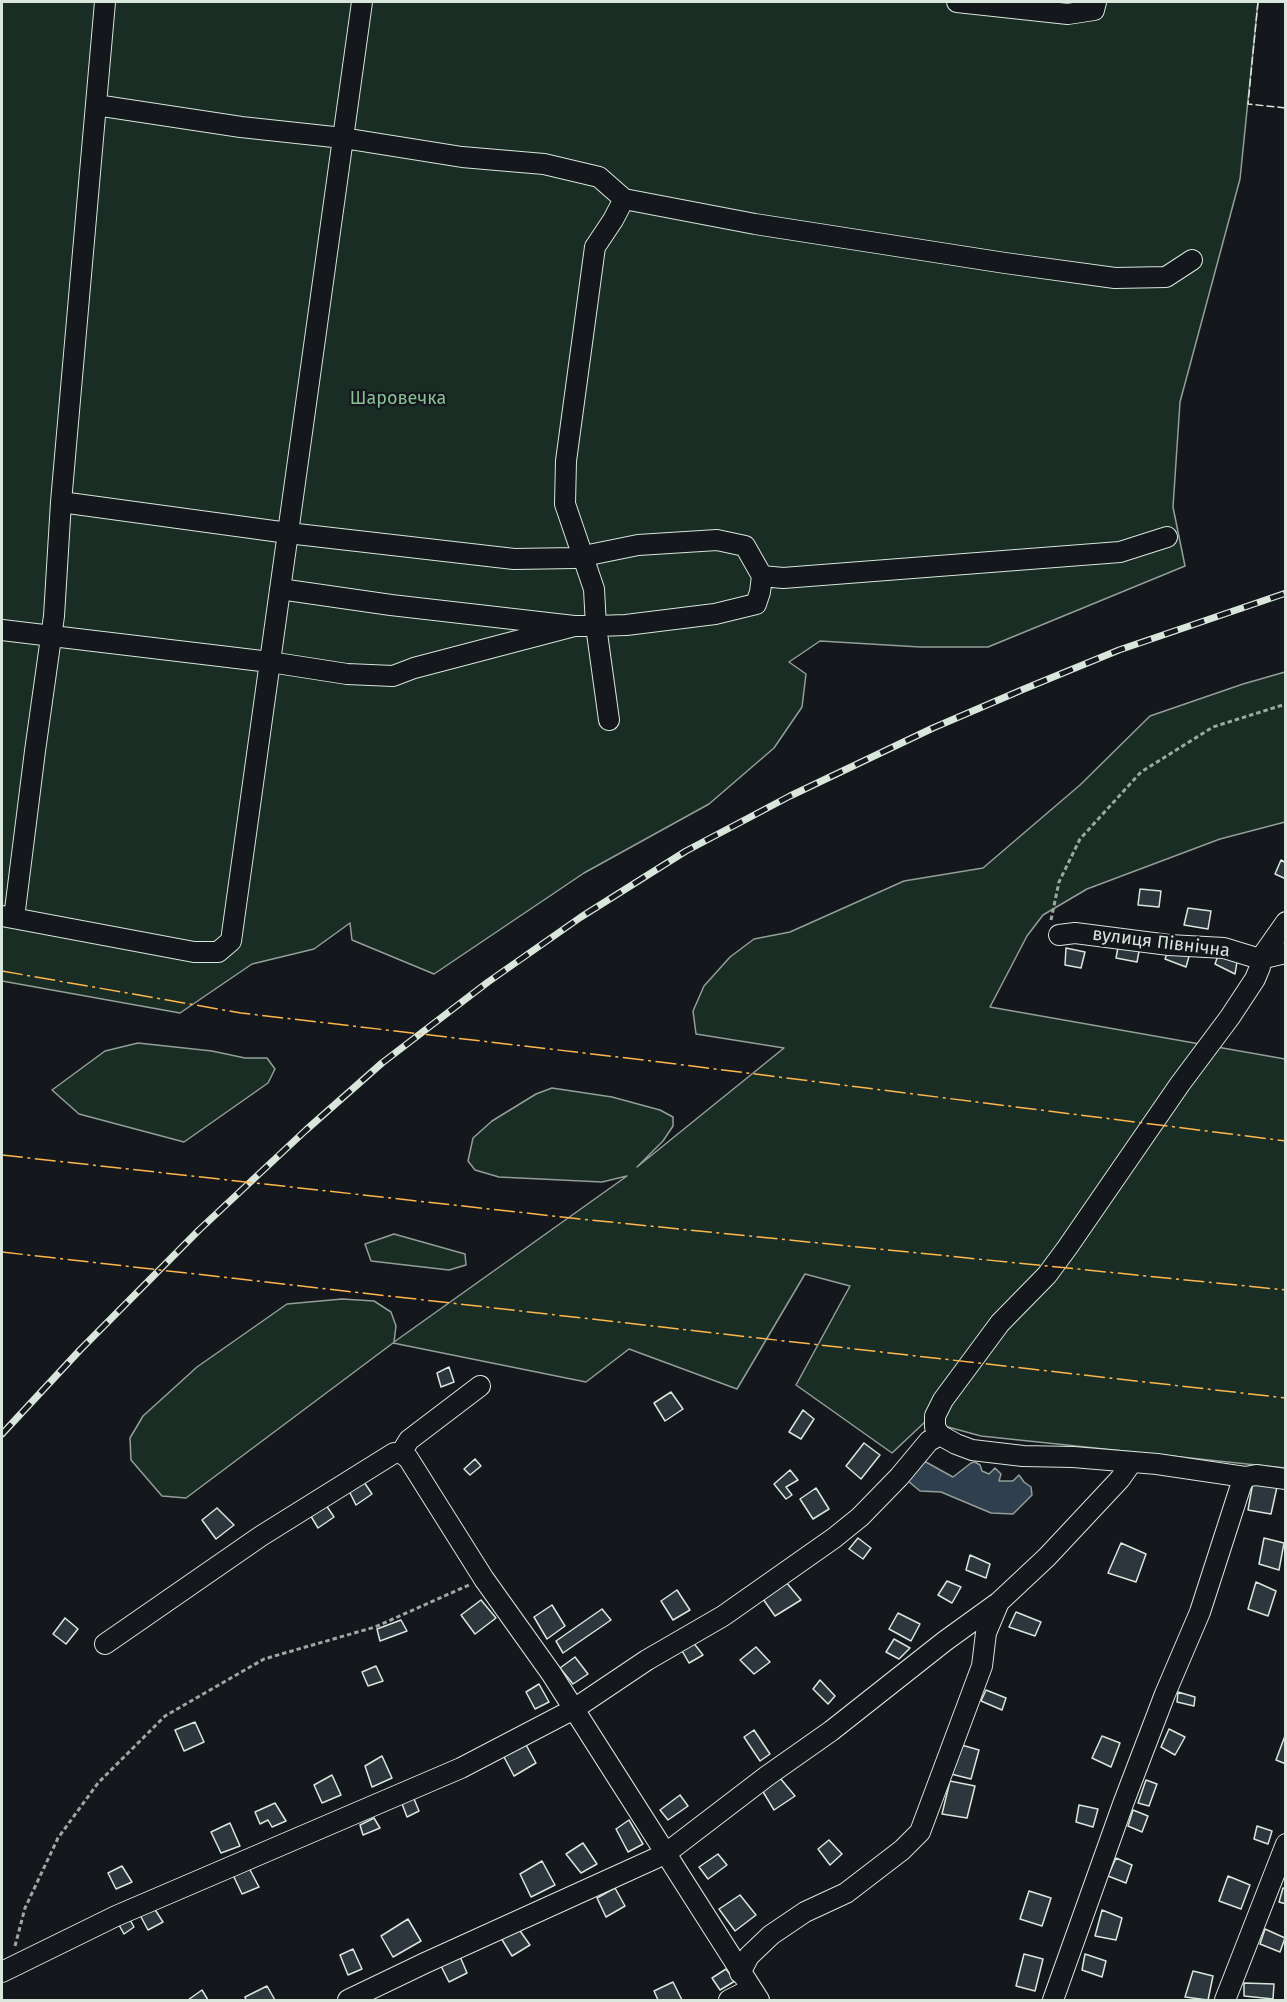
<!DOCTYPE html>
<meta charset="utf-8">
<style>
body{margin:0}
#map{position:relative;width:1287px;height:2002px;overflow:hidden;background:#14181c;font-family:"Fira Sans",sans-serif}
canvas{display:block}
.frame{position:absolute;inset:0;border:3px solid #d8e6dc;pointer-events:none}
</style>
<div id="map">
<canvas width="1287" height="2002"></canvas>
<div class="frame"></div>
</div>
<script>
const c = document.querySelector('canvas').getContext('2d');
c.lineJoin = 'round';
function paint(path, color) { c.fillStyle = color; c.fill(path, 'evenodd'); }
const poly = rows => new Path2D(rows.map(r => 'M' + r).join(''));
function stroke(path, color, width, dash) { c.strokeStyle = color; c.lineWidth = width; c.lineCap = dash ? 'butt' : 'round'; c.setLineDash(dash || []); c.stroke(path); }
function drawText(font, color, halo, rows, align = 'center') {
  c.font = font + ' "Fira Sans",sans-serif'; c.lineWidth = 4.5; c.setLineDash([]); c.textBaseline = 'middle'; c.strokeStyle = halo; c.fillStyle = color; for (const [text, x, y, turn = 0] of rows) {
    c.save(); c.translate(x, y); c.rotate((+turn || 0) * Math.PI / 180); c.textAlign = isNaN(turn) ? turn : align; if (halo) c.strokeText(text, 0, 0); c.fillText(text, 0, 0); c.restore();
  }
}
const green = poly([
 [2,2,1258,2,1240,179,1180,402,1173,507,1185,566,988,647,920,647,820,641,789,662,806,674,802,707,774,748,709,804,584,873,434,974,352,940,350,923,314,949,252,964,180,1013,2,981,2,2],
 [1285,672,1285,822,1220,839,1087,889,1043,915,1027,936,990,1007,1285,1059,1285,1468,981,1436,926,1421,892,1453,796,1385,850,1286,805,1274,737,1389,629,1349,586,1382,393,1343,186,1498,162,1496,131,1460,130,1438,143,1416,197,1367,287,1304,342,1299,374,1301,391,1312,396,1326,394,1342,627,1176,602,1182,499,1177,475,1170,468,1161,473,1138,492,1121,536,1094,552,1088,612,1097,660,1110,673,1117,673,1126,663,1141,637,1167,784,1048,696,1034,693,1011,704,986,730,957,754,939,790,932,904,881,983,868,1080,785,1150,716,1243,684,1285,672],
 [138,1043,212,1051,245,1058,267,1058,275,1069,268,1083,184,1142,79,1114,52,1090,105,1051,138,1043],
 [394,1234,465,1254,466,1265,449,1270,371,1261,365,1244,394,1234]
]);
const water = poly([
 [924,1461,953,1477,971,1463,975,1462,980,1465,982,1471,989,1474,995,1468,1001,1474,999,1481,1013,1481,1019,1475,1024,1482,1031,1487,1032,1495,1013,1514,991,1513,941,1492,920,1491,908,1481,924,1461]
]);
const building = poly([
 [1281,860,1286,863,1286,879,1275,874,1281,860],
 [1140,889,1161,891,1159,907,1138,905,1140,889],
 [1188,908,1211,911,1208,929,1184,925,1188,908],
 [1119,942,1140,946,1137,962,1116,958,1119,942],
 [1170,946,1190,953,1186,967,1165,959,1170,946],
 [1066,948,1085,952,1081,968,1065,965,1066,948],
 [1219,953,1237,962,1235,974,1215,964,1219,953],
 [449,1367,454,1382,441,1387,437,1373,449,1367],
 [671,1392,683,1409,665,1421,654,1403,671,1392],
 [803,1410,814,1419,801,1439,789,1432,803,1410],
 [864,1443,880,1455,861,1479,846,1466,864,1443],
 [475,1459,481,1466,470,1475,464,1469,475,1459],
 [790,1470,798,1480,786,1487,792,1495,786,1499,774,1484,790,1470],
 [360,1476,372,1494,356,1505,347,1487,360,1476],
 [1253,1482,1277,1487,1271,1514,1248,1510,1253,1482],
 [816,1488,829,1509,813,1519,800,1499,816,1488],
 [324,1502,334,1517,318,1528,309,1513,324,1502],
 [217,1508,234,1525,216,1539,202,1520,217,1508],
 [858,1538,871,1548,863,1559,849,1549,858,1538],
 [1264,1538,1284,1543,1279,1570,1259,1564,1264,1538],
 [1121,1543,1146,1554,1136,1582,1108,1573,1121,1543],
 [970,1555,990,1564,986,1578,966,1570,970,1555],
 [947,1581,961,1587,952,1603,938,1595,947,1581],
 [786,1582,801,1600,775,1616,763,1599,786,1582],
 [1256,1582,1276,1591,1268,1616,1248,1609,1256,1582],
 [677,1590,690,1610,673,1620,661,1601,677,1590],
 [481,1600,496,1618,475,1634,461,1615,481,1600],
 [552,1605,565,1626,547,1639,534,1617,552,1605],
 [602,1609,611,1620,563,1653,556,1641,602,1609],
 [1016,1612,1041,1622,1035,1636,1009,1627,1016,1612],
 [898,1613,920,1624,911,1641,889,1629,898,1613],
 [65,1618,78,1629,66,1644,53,1634,65,1618],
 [401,1620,407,1631,380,1641,377,1629,401,1620],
 [894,1639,910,1648,899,1659,886,1652,894,1639],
 [692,1641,703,1655,689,1663,681,1649,692,1641],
 [756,1647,770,1662,754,1674,740,1660,756,1647],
 [575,1657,588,1674,573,1684,560,1668,575,1657],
 [376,1666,383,1681,368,1686,362,1672,376,1666],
 [820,1680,835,1696,828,1704,813,1689,820,1680],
 [539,1684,549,1702,535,1709,526,1692,539,1684],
 [986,1690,1006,1698,1002,1710,981,1701,986,1690],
 [1178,1692,1195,1697,1194,1706,1177,1702,1178,1692],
 [195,1722,204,1742,184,1751,175,1730,195,1722],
 [1169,1729,1185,1737,1175,1755,1161,1747,1169,1729],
 [754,1730,770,1754,760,1761,744,1737,754,1730],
 [1286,1733,1286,1764,1276,1760,1286,1733],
 [1102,1736,1120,1743,1111,1767,1092,1758,1102,1736],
 [525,1743,536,1763,514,1776,504,1757,525,1743],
 [958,1744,979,1750,971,1779,951,1774,958,1744],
 [382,1756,392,1778,372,1787,365,1766,382,1756],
 [332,1775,341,1795,322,1803,314,1785,332,1775],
 [780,1778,795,1796,774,1810,762,1790,780,1778],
 [1146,1780,1157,1784,1149,1806,1138,1803,1146,1780],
 [950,1781,975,1786,967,1818,942,1814,950,1781],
 [412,1794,419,1811,407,1817,401,1801,412,1794],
 [680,1795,688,1806,668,1820,660,1810,680,1795],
 [275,1803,286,1821,272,1827,268,1820,260,1824,255,1812,275,1803],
 [1079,1805,1098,1809,1093,1827,1076,1822,1079,1805],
 [1133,1810,1148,1816,1142,1832,1128,1826,1133,1810],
 [374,1818,380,1828,363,1835,360,1825,374,1818],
 [629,1820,643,1844,628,1852,616,1829,629,1820],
 [230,1823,240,1846,221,1853,211,1832,230,1823],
 [1257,1826,1272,1831,1268,1844,1254,1839,1257,1826],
 [829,1840,842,1854,830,1865,818,1849,829,1840],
 [583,1843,597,1864,581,1873,566,1854,583,1843],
 [718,1854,727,1865,708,1879,699,1867,718,1854],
 [1116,1858,1132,1865,1126,1883,1108,1876,1116,1858],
 [542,1861,555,1885,531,1897,520,1874,542,1861],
 [122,1866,132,1882,116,1889,108,1873,122,1866],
 [248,1866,259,1887,242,1894,233,1875,248,1866],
 [1228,1876,1250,1885,1241,1909,1219,1901,1228,1876],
 [615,1888,625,1906,606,1917,597,1898,615,1888],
 [1283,1888,1286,1889,1286,1904,1279,1902,1283,1888],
 [1029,1891,1051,1898,1042,1926,1020,1919,1029,1891],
 [740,1895,756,1915,735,1931,719,1909,740,1895],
 [154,1908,163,1922,148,1930,140,1915,154,1908],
 [1102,1910,1122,1918,1116,1940,1095,1936,1102,1910],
 [126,1913,134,1927,124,1934,115,1918,126,1913],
 [408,1919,421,1941,393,1957,381,1936,408,1919],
 [518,1928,530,1945,512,1956,501,1938,518,1928],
 [1265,1929,1285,1938,1280,1952,1260,1944,1265,1929],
 [353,1949,362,1969,348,1975,340,1955,353,1949],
 [459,1954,467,1973,449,1982,440,1964,459,1954],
 [1024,1954,1043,1959,1035,1991,1016,1986,1024,1954],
 [1085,1954,1106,1961,1102,1977,1082,1970,1085,1954],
 [726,1969,735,1981,720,1990,712,1978,726,1969],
 [1193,1971,1213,1976,1208,2000,1185,1997,1193,1971],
 [673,1982,682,2000,658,2000,654,1991,673,1982],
 [1244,1983,1274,1984,1273,1999,1244,1996,1244,1983],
 [267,1986,275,2000,246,2000,245,1997,267,1986],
 [202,1990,208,2000,188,2000,202,1990]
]);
const path = poly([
 [1051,920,1059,882,1080,839,1141,772,1213,727,1286,704],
 [15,1946,25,1908,58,1838,98,1783,165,1716,264,1659,375,1627,469,1585]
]);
const minor = poly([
 [957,2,1068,14,1094,10,1096,2],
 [96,105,241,127,343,138,462,157,544,164,599,177,624,199,755,224,1005,263,1115,278,1166,277,1192,260],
 [61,502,288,533,514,559,574,558,638,545,717,540,745,546,762,576,783,578,1120,552,1167,537],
 [280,589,391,605,574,626,596,626,626,625,715,614,756,604,760,592,762,576],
 [2,630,270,662,347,674,393,676,414,668,574,626],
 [609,720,596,626,594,589,565,504,566,461,595,247,613,220,624,199],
 [2,916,194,952,218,952,231,941,362,2],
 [14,918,35,751,54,616,61,502,105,2],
 [1059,935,1075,933,1169,945,1224,948,1260,959,1260,967,1255,979,1230,1017,1180,1084,1067,1248,1047,1275,1000,1323,943,1400,935,1416,935,1427,940,1435,956,1444,972,1450,1023,1456,1073,1457,1157,1464,1245,1477,1256,1475,1286,1479],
 [1260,959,1286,922],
 [1260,959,1286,953],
 [401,1453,409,1440,480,1386],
 [105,1644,261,1536,394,1453,401,1453,408,1458,484,1579,551,1673,759,2000],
 [2,1972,116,1916,461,1768,574,1709,647,1660,723,1616,834,1538,860,1517,899,1477,929,1441,940,1435],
 [740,1973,749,1956,771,1935,805,1912,846,1893,902,1850,920,1832,982,1666,986,1633,999,1602],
 [348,2000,425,1963,665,1854,767,1776,831,1731,945,1641,999,1602,1047,1557,1120,1479,1132,1462],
 [729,2000,751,1989],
 [1053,2000,1123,1804,1165,1694,1200,1612,1241,1485,1245,1477],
 [1225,2000,1286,1844]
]);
const rail = poly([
 [2,1434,80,1350,199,1230,306,1130,382,1063,488,982,581,917,686,851,790,796,933,728,1024,689,1119,650,1286,593]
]);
const fence = poly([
 [1258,2,1248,104,1286,108]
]);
const power = poly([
 [2,971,241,1013,644,1060,1286,1141],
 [2,1155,580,1219,1286,1290],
 [2,1252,1286,1398]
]);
const parkNames = [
 ["Шаровечка",398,399]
];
const streetNames = [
 ["вулиця Північна",1161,943,7]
];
paint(green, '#1a2d24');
stroke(green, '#939e99', 1.5);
paint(water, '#2f3f4d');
stroke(water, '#939e99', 1.5);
paint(building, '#2c363c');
stroke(building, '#d8e6dc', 1.5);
stroke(minor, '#d8e6dc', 22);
stroke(path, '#9da8a2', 3, [4.5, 3]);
stroke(minor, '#14181c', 20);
stroke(rail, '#d8e6dc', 7);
stroke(rail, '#14181c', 4.5, [14]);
stroke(fence, '#d8e6dc', 1.5, [8, 3]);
stroke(power, '#ffb74d', 1.5, [21, 4.5, 3, 4.5]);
drawText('18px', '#8ac095', '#14181c', parkNames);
drawText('18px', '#d8e6dc', '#14181c', streetNames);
</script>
